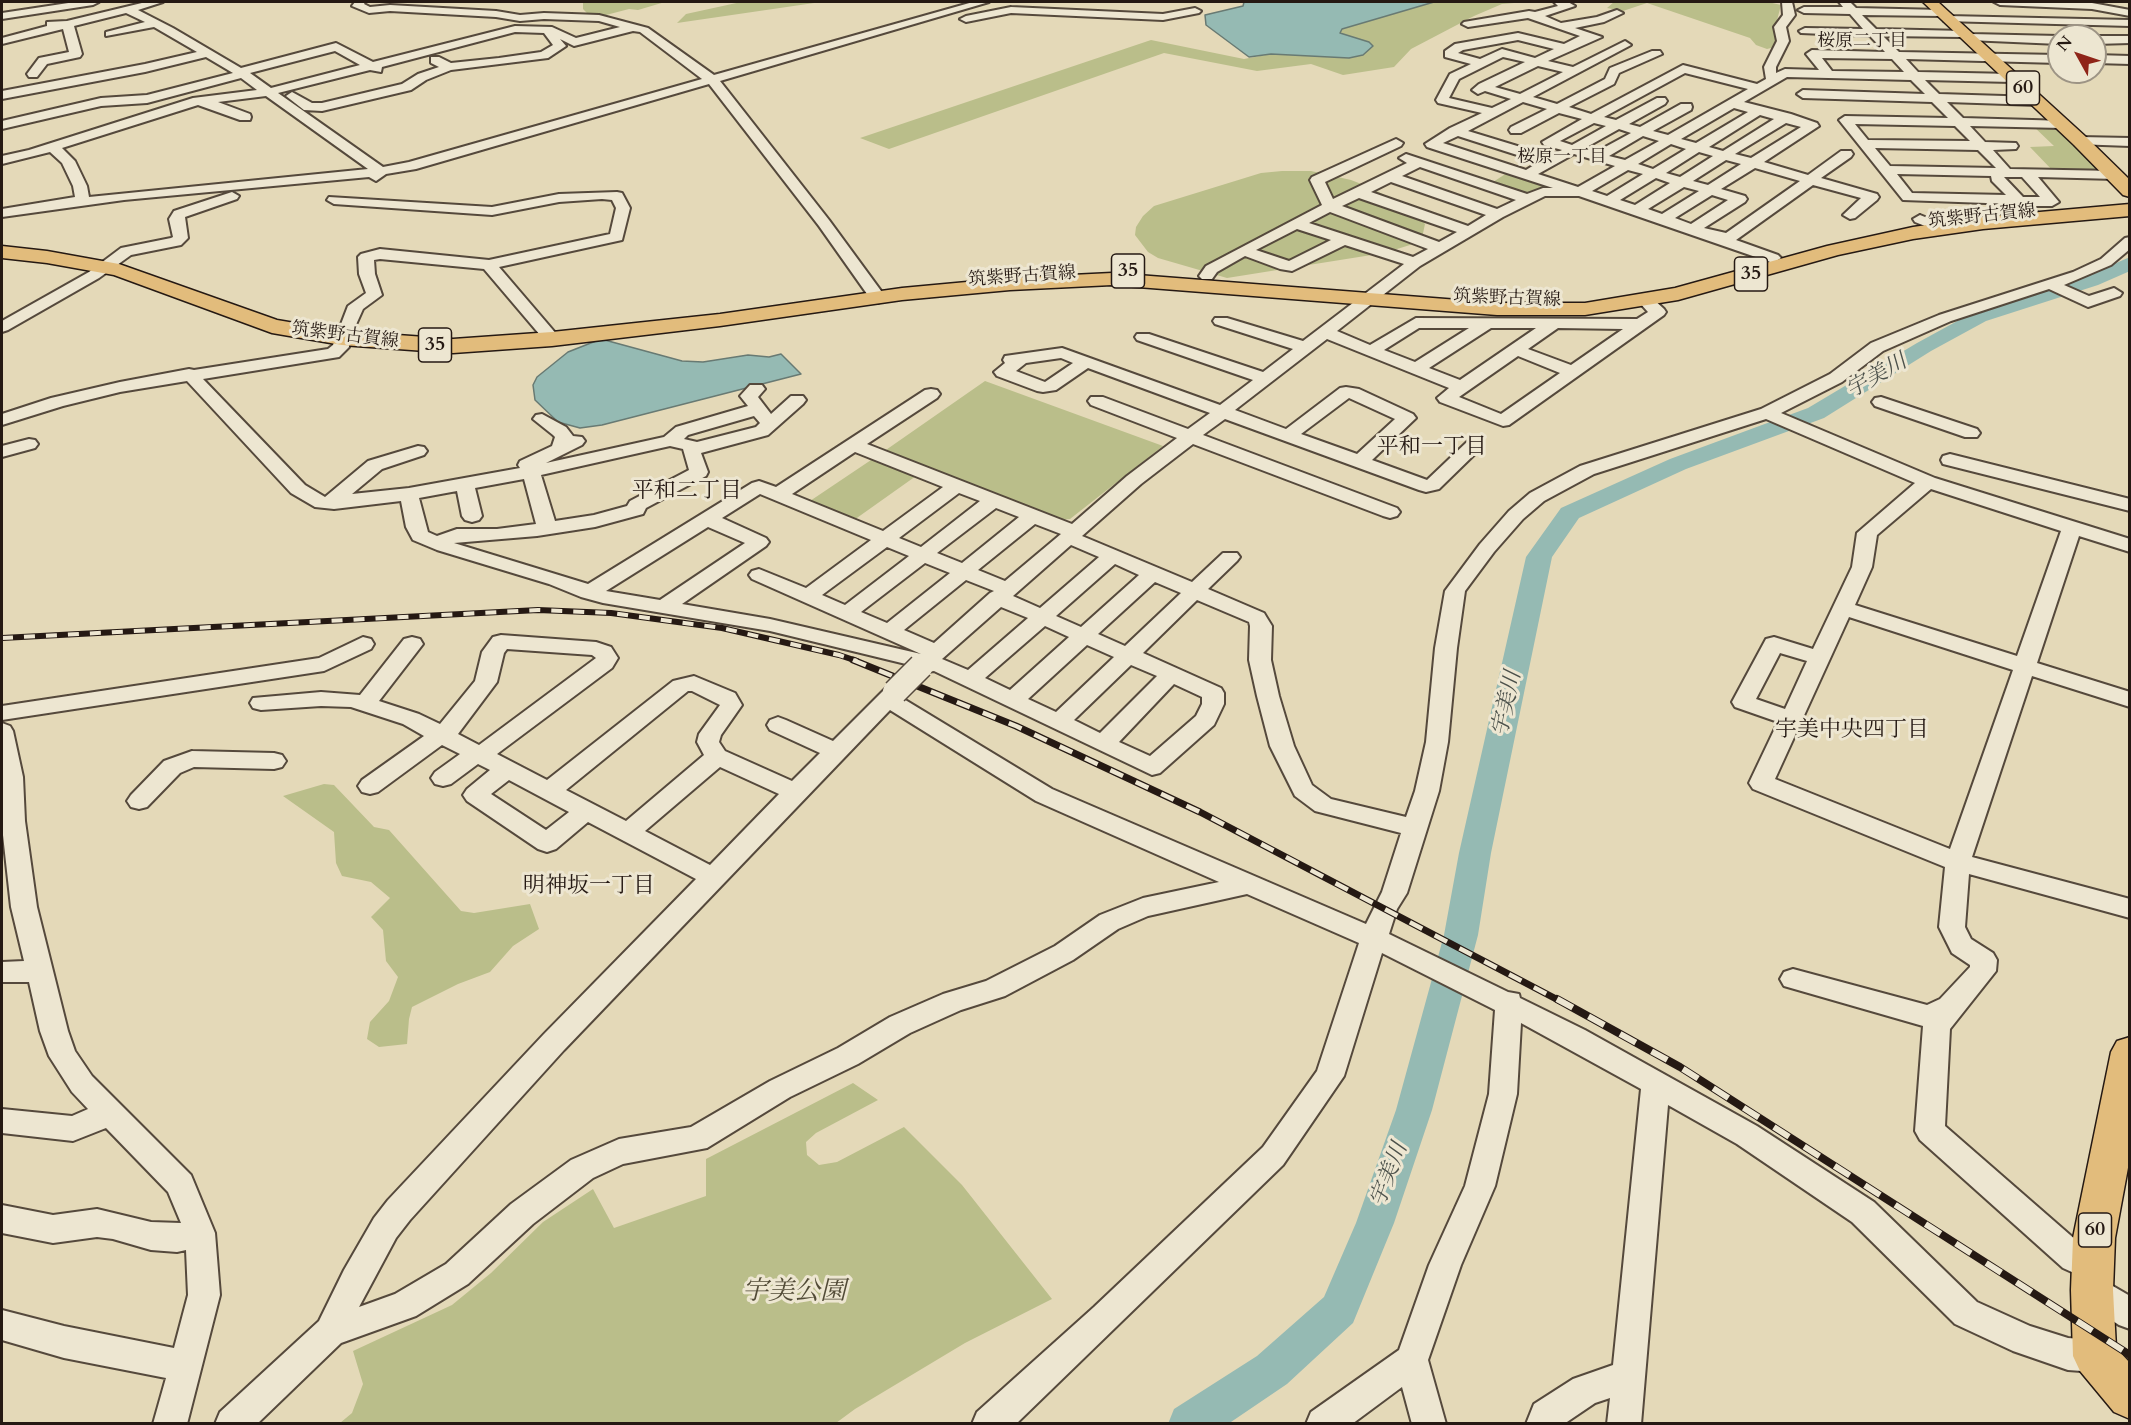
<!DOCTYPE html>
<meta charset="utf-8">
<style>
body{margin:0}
#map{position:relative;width:2131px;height:1425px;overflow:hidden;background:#e4d9b8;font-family:Cardo,serif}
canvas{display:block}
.frame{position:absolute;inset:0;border:3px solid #251913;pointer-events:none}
.north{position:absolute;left:2047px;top:24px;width:60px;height:60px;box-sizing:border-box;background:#ede6d1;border:2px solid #9d9485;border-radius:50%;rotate:310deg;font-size:16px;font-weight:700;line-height:24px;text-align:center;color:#251913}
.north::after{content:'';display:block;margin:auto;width:21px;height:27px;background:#8f2418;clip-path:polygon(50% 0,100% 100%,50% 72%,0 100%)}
</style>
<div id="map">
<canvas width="2131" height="1425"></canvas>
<div class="frame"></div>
<div class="north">N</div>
</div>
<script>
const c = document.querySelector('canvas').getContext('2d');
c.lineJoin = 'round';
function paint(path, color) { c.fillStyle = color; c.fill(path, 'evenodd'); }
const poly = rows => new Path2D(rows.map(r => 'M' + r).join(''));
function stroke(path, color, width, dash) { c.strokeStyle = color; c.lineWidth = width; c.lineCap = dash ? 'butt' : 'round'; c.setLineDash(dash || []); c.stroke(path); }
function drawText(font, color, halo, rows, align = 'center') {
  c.font = font + ' Cardo,"Noto Serif JP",serif'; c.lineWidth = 6; c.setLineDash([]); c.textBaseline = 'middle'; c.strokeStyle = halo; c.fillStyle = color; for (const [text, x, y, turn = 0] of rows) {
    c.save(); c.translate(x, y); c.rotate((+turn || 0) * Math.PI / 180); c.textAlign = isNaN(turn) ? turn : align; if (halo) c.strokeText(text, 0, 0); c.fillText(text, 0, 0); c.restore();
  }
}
const green = poly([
 [583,2,665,2,638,10,629,9,606,15,589,15,583,9],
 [741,2,821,2,677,23,686,14],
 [1434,2,1526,2,1502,4,1474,16,1411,49,1394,67,1343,75,1311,64,1257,71,1164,53,889,149,860,138,1151,40,1244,59,1271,54,1349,58,1347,36,1340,33,1342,29],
 [1614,2,1768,2,1781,5,1775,28,1775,47,1767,49,1756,45,1750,38,1647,3,1623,11,1607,8],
 [2032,125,2058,126,2108,173,2053,171,2030,147,2054,146],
 [1282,171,1311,171,1351,180,1369,187,1414,210,1425,224,1422,238,1410,245,1384,253,1227,278,1158,258,1148,252,1135,235,1136,227,1143,216,1154,206,1261,173],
 [1510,171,1564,189,1527,195,1490,184],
 [985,381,1163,446,1070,519,1056,520,883,452],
 [874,458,916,476,854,520,810,501],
 [324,784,334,785,374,827,389,830,461,911,474,913,530,904,539,929,513,946,490,972,458,984,412,1007,409,1019,407,1044,379,1047,367,1039,370,1022,389,1001,398,977,386,961,383,930,371,917,390,898,371,882,342,876,336,863,334,832,283,796],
 [853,1083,878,1100,816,1133,806,1142,807,1155,819,1165,837,1162,904,1127,962,1185,1052,1299,965,1343,855,1409,836,1423,340,1423,352,1413,363,1384,353,1351,452,1305,491,1273,543,1222,593,1189,614,1228,706,1196,706,1159]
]);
const water = poly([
 [1244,2,1434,2,1342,29,1340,33,1369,42,1373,46,1363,55,1349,58,1271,54,1249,57,1206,25,1205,15,1243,6,1244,2],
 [601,339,682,361,703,362,748,355,769,357,781,354,801,374,602,425,580,428,558,422,535,400,533,385,537,377,568,352,601,339]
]);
const river = poly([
 [2130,257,2130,271,2098,285,1986,321,1931,351,1824,418,1686,469,1579,518,1552,557,1491,853,1478,935,1432,1110,1394,1223,1353,1323,1287,1384,1228,1424,1168,1424,1174,1409,1257,1356,1324,1297,1356,1223,1396,1110,1444,935,1459,853,1526,557,1561,508,1670,459,1808,408,1917,343,1972,313,2084,277,2130,257]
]);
const minor = poly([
 [75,2,99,2,93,5,2,19,2,13,75,2],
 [146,2,163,2,138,10,173,28,241,68,336,43,373,62,515,26,552,27,576,38,620,27,599,21,544,19,520,21,496,17,390,11,369,13,352,6,355,2,365,2,364,4,370,7,390,5,496,11,520,15,544,13,599,15,648,28,714,75,973,2,989,2,720,81,829,220,884,295,886,298,878,303,872,301,819,226,709,84,416,169,386,174,376,181,369,177,124,200,2,217,2,209,75,197,73,186,62,163,50,152,2,164,2,156,29,150,193,98,257,90,241,78,147,103,101,106,2,129,2,121,101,98,147,95,233,73,206,57,145,72,2,99,2,91,145,64,197,52,154,27,106,36,106,32,145,22,126,13,74,26,82,54,80,57,47,64,37,77,29,77,27,74,39,58,69,52,63,29,2,44,2,38,47,26,47,22,67,21,146,2],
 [633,31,640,32,702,79,409,162,383,167,278,93,370,70,381,72,382,67,515,32,544,33,553,45,541,52,499,58,451,63,439,57,431,57,431,63,439,67,418,74,402,84,322,103,312,103,292,92,286,96,304,110,322,111,411,90,426,80,451,70,548,58,566,46,560,39,574,46,633,31],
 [335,51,360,65,271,88,250,73,335,51],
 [266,96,368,169,89,197,87,186,75,161,62,148,198,105,240,120,250,120,251,117,250,114,218,102,266,96],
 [1554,2,1568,2,1575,6,1545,16,1561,23,1597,17,1617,10,1623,13,1604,22,1575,28,1602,37,1548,61,1573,67,1625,41,1631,45,1533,97,1557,104,1605,79,1610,68,1652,51,1660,51,1662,54,1619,73,1614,84,1569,107,1591,114,1683,65,1757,84,1766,79,1764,67,1777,41,1774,27,1783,15,1782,2,1792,2,1795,15,1786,27,1789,41,1776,67,1776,73,1785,69,1819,70,1806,54,1812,50,1885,52,1870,36,1801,33,1799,31,1805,28,1863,29,1850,14,1804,13,1798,10,1804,7,1843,7,1839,2,1850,2,1856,8,1942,10,1948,13,1942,16,1862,15,1876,29,1965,31,1971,34,2059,36,2059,44,1968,40,1962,37,1883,36,1899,52,2059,55,2059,63,1906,59,1918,72,2012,74,2018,78,2012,82,1925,80,1939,94,2037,97,2043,101,2037,105,1947,102,1963,118,2067,121,2069,124,2067,127,2062,128,1970,126,1985,142,2016,143,2018,146,2016,149,1993,150,2010,169,2116,171,2123,175,2116,179,2038,177,2059,202,2052,206,2032,206,2037,212,2030,216,2025,215,2014,204,1903,200,1839,120,1845,116,1948,118,1932,102,1803,98,1797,94,1803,90,1925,94,1911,80,1787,77,1744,102,1791,114,1817,123,1819,126,1764,162,1808,175,1841,151,1851,151,1853,154,1851,157,1821,178,1877,194,1879,197,1877,200,1855,218,1850,219,1843,215,1861,198,1813,185,1736,240,1778,255,1781,258,1773,263,1579,196,1545,196,1503,217,1420,266,1337,331,1370,345,1416,318,1637,319,1648,312,1638,301,1646,296,1652,298,1664,309,1666,312,1664,315,1509,425,1503,426,1440,402,1437,398,1449,388,1327,339,1235,410,1286,429,1340,388,1346,387,1359,389,1413,414,1416,418,1372,460,1427,480,1468,441,1480,441,1483,445,1480,449,1439,489,1426,492,1419,490,1225,419,1203,435,1397,508,1400,512,1397,516,1390,518,1383,516,1193,444,1141,484,1082,536,1192,582,1223,553,1237,553,1240,557,1237,561,1208,589,1264,613,1267,618,1272,626,1271,660,1279,696,1294,746,1312,785,1331,799,1406,817,1415,791,1426,742,1435,648,1445,591,1480,544,1509,511,1530,493,1580,466,1761,409,1830,374,1871,343,1939,315,2073,272,2101,259,2125,238,2130,237,2130,249,2111,265,2064,285,2089,296,2114,288,2122,293,2120,296,2088,307,2049,289,1951,321,1883,351,1842,382,1781,413,1935,478,2130,539,2130,552,2079,536,2037,663,2130,692,2130,707,2032,676,1972,857,2130,899,2130,918,1969,874,1965,927,1971,939,1993,953,1997,960,1996,971,1950,1029,1945,1126,2085,1248,2103,1256,2108,1266,2103,1276,2099,1278,2130,1296,2130,1329,2119,1325,2081,1300,2076,1290,2081,1280,2085,1278,2063,1268,1920,1140,1915,1131,1923,1026,1784,986,1780,979,1784,972,1793,969,1927,1005,1940,999,1970,967,1970,965,1952,953,1939,927,1945,867,1753,789,1749,783,1778,722,1735,707,1732,702,1766,639,1774,637,1813,649,1852,567,1857,533,1915,483,1766,419,1594,474,1544,501,1523,519,1494,552,1465,591,1457,648,1448,742,1439,791,1407,893,1397,909,1389,934,1508,992,1519,994,1520,998,1585,1030,1757,1126,1874,1202,1977,1302,2030,1326,2068,1338,2095,1340,2107,1345,2111,1356,2107,1367,2095,1372,2068,1370,2013,1351,1955,1324,1852,1222,1737,1144,1668,1105,1641,1424,1607,1424,1610,1398,1595,1403,1564,1424,1526,1424,1534,1404,1573,1379,1613,1365,1641,1089,1521,1023,1517,1094,1495,1186,1461,1265,1428,1360,1446,1424,1412,1424,1402,1387,1352,1424,1306,1424,1311,1412,1399,1350,1429,1265,1465,1186,1489,1094,1495,1010,1382,953,1344,1076,1283,1165,1016,1424,972,1424,977,1412,1094,1307,1263,1147,1317,1071,1359,943,1247,894,1148,916,1118,929,1073,960,1005,996,961,1010,910,1033,858,1064,790,1097,707,1148,623,1164,593,1178,533,1224,468,1284,416,1316,341,1343,257,1424,215,1424,220,1412,319,1321,344,1270,374,1218,388,1200,544,1034,696,879,588,822,556,849,547,852,538,849,467,801,463,795,467,789,490,770,478,764,451,784,443,786,435,784,431,778,435,772,460,754,442,745,378,792,370,794,362,792,358,786,362,780,424,736,403,724,351,707,321,706,261,710,253,708,250,703,253,698,321,692,360,695,404,639,412,637,420,639,423,644,379,701,419,714,440,724,475,681,482,652,493,637,501,635,596,642,611,647,618,658,612,668,497,754,547,780,673,681,694,676,735,693,742,705,721,735,719,742,725,751,792,781,820,753,770,730,767,725,770,720,778,717,786,720,833,741,887,687,895,685,903,687,906,692,902,698,1052,789,1366,924,1382,892,1401,833,1315,811,1295,796,1270,746,1257,696,1249,660,1250,626,1249,622,1197,600,1143,653,1221,688,1224,693,1224,704,1214,725,1160,773,1152,775,934,671,921,673,913,671,910,665,770,631,603,603,581,597,549,584,437,550,413,540,406,527,401,501,334,509,315,507,291,493,187,381,120,392,63,406,2,425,2,414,51,398,120,382,189,369,194,370,328,349,333,345,348,306,366,293,359,274,358,257,361,254,380,249,489,260,610,234,616,208,612,200,602,199,559,202,492,215,334,204,327,200,329,197,492,207,559,194,617,192,622,193,630,208,622,240,499,267,558,336,560,339,558,342,546,342,484,269,380,259,374,260,375,274,382,295,363,309,350,338,349,347,339,357,203,379,305,485,325,497,368,461,418,446,424,447,427,451,424,455,382,469,352,494,409,488,520,468,518,465,520,461,552,446,555,437,553,435,533,419,536,415,542,414,566,427,573,436,582,437,585,441,582,445,546,463,664,437,676,427,748,406,740,396,750,385,762,385,765,389,758,397,771,414,791,396,803,396,806,400,803,404,768,435,701,453,708,472,706,476,646,508,643,514,595,527,537,536,454,543,588,584,752,483,759,481,776,487,925,390,931,389,937,390,940,394,937,398,867,444,1072,524,1127,476,1177,438,1091,405,1088,401,1091,397,1103,397,1188,429,1210,413,1088,368,1056,390,1043,392,1037,391,997,376,994,372,1005,363,1003,360,1005,356,1062,348,1220,405,1253,380,1137,340,1135,337,1137,334,1149,334,1263,372,1293,349,1215,324,1213,321,1215,318,1227,318,1303,341,1404,264,1345,245,1292,271,1280,269,1245,256,1217,272,1212,279,1202,279,1199,276,1206,266,1322,205,1310,180,1312,177,1396,139,1403,143,1401,146,1325,182,1333,199,1407,163,1399,158,1406,154,1527,194,1543,188,1553,188,1427,147,1425,144,1450,128,1482,113,1438,103,1436,100,1450,74,1471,64,1445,57,1445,51,1455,44,1518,33,1564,44,1580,36,1528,18,1468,27,1462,24,1464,22,1529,11,1535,12,1558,6,1554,2],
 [1518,40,1554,49,1535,58,1502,49,1480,59,1458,53,1463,50,1518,40],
 [1503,57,1525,62,1479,84,1472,90,1478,94,1485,91,1511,99,1492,108,1449,98,1459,79,1503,57],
 [1822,58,1892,59,1904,72,1832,71,1822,58],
 [1538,66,1563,72,1520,94,1495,87,1538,66],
 [1685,73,1748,89,1668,135,1653,131,1691,110,1692,107,1691,104,1681,104,1640,127,1629,124,1665,104,1667,101,1665,98,1657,98,1616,120,1604,117,1685,73],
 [1523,102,1547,109,1511,127,1509,130,1511,133,1521,133,1559,113,1582,119,1542,142,1544,145,1562,150,1550,156,1468,131,1523,102],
 [1734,108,1748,112,1696,143,1681,139,1734,108],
 [1760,115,1774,119,1723,151,1709,147,1760,115],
 [1594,123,1606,126,1572,145,1560,141,1594,123],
 [1786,123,1801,127,1751,158,1735,154,1786,123],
 [1855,124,1955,126,1970,141,1868,140,1855,124],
 [1619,129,1631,133,1596,152,1585,148,1619,129],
 [1458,136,1539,162,1526,170,1443,143,1458,136],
 [1643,136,1659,141,1625,160,1609,156,1643,136],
 [1671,144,1686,149,1653,169,1638,164,1671,144],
 [1875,148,1978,150,1996,168,1890,166,1875,148],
 [1699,152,1713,156,1680,177,1666,173,1699,152],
 [1574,154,1615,166,1578,187,1538,174,1574,154],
 [1726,160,1741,164,1708,185,1693,181,1726,160],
 [1420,167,1516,200,1497,209,1402,176,1420,167],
 [1755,168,1800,181,1726,233,1704,228,1745,202,1747,199,1745,196,1721,189,1755,168],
 [1628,170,1643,174,1607,196,1592,191,1628,170],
 [1897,174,1991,176,1992,181,2006,195,1912,193,1897,174],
 [2004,177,2022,177,2040,197,2023,197,2004,177],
 [1656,178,1670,183,1635,205,1620,200,1656,178],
 [1391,182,1486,215,1468,226,1371,192,1391,182],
 [1684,187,1699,191,1662,214,1648,209,1684,187],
 [1712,195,1728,200,1691,224,1675,218,1712,195],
 [1359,198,1457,232,1439,242,1342,206,1359,198],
 [1330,212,1428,249,1413,257,1309,223,1330,212],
 [1297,229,1331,240,1289,261,1256,250,1297,229],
 [1419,328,1469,328,1415,362,1384,350,1419,328],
 [1491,328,1536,328,1460,380,1429,368,1491,328],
 [1558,328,1623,329,1571,365,1528,349,1558,328],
 [1518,356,1560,373,1501,414,1459,397,1518,356],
 [1061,358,1073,363,1045,382,1016,371,1026,363,1061,358],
 [1349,398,1395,419,1357,454,1301,434,1349,398],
 [754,416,760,423,756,427,697,442,684,439,688,435,754,416],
 [670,446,683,449,689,470,630,501,627,506,594,515,555,521,541,475,670,446],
 [855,452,943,487,883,531,792,494,855,452],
 [524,479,536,524,497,529,457,529,437,536,428,532,419,498,457,491,462,516,465,520,472,522,479,520,482,516,475,488,524,479],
 [1931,489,2061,531,2017,656,1855,605,1872,567,1877,535,1931,489],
 [959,493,980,501,921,547,899,538,959,493],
 [760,494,871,540,806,588,759,569,752,571,749,575,752,579,921,654,770,619,682,604,766,546,769,542,766,538,722,518,760,494],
 [996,508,1019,517,962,563,937,553,996,508],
 [1035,524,1061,534,1005,581,978,570,1035,524],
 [708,527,745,543,660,600,606,591,708,527],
 [1071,545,1099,557,1040,608,1013,596,1071,545],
 [887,547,909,556,845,605,822,595,887,547],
 [925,563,950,573,887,623,861,612,925,563],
 [1115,564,1139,575,1081,627,1056,616,1115,564],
 [966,580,994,591,990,593,934,643,904,630,966,580],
 [1155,582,1181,593,1125,646,1098,634,1155,582],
 [1001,607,1028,618,968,670,942,659,1001,607],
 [1849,617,2013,670,1950,849,1775,779,1849,617],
 [1045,626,1069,637,1010,690,985,678,1045,626],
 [1087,645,1114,657,1056,712,1028,699,1087,645],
 [507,649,592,655,596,658,479,745,458,734,497,682,504,653,507,649],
 [1780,653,1807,661,1785,709,1756,699,1780,653],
 [1131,665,1157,676,1100,733,1074,720,1131,665],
 [1174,684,1202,697,1202,704,1196,716,1150,756,1119,742,1174,684],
 [688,691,692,691,720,705,699,734,697,742,704,755,626,821,566,790,688,691],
 [890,710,1036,801,1219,882,1143,898,1100,915,1055,946,986,981,943,994,890,1017,838,1048,770,1081,691,1127,619,1139,571,1160,511,1204,446,1264,395,1294,359,1307,396,1238,410,1220,564,1050,890,710],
 [720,767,779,794,710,865,645,831,720,767],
 [509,780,569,812,546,830,491,794,509,780],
 [1994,2,2092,3,2130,10,2130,16,2092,9,2000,5,1994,2],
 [1011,7,1163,14,1195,8,1201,11,1199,13,1163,20,1011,13,966,22,960,19,966,16,1011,7],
 [1948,16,2130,20,2130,26,1944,21,1944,17,1948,16],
 [2095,36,2130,36,2130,43,2095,44,2095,36],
 [2095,55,2130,56,2130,64,2095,63,2095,55],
 [2080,137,2130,138,2130,146,2075,144,2073,141,2080,137],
 [232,192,239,196,237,199,185,217,188,238,181,245,131,255,99,278,8,330,2,332,2,321,89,272,121,248,171,238,173,237,169,219,174,211,232,192],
 [1920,215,1930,219,1932,222,1930,225,1925,226,1915,222,1913,219,1920,215],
 [1881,397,1977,429,1980,433,1977,437,1965,437,1875,406,1872,402,1875,398,1881,397],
 [29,439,35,440,38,444,35,448,2,457,2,446,29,439],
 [1950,454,2130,499,2130,511,1943,464,1941,460,1943,456,1950,454],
 [363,637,371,639,374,644,371,649,324,671,2,720,2,706,319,658,363,637],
 [2,723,10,726,13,731,23,777,25,821,37,907,68,1031,75,1051,92,1076,191,1175,215,1233,220,1295,187,1424,153,1424,166,1378,64,1358,2,1340,2,1310,64,1326,174,1348,188,1295,186,1250,177,1252,151,1250,113,1239,97,1237,53,1243,2,1233,2,1205,53,1215,97,1209,151,1222,181,1223,168,1192,106,1128,73,1141,2,1133,2,1109,72,1116,88,1109,72,1092,49,1056,40,1031,29,982,2,982,2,962,24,961,11,907,2,826,2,723],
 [192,751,274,753,282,755,286,761,282,767,274,769,194,767,180,773,147,807,139,809,131,807,127,801,131,795,164,761,192,751]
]);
const major = poly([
 [1923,2,1938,2,2086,137,2130,180,2130,197,2123,195,2074,145,1923,2],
 [2130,204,2130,216,1983,229,1913,239,1838,255,1678,300,1585,315,1497,315,1112,285,1010,290,902,300,720,326,552,346,453,353,342,345,272,333,114,275,47,263,2,258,2,246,47,251,119,264,277,320,342,331,453,339,552,332,720,314,902,288,1010,278,1112,273,1497,303,1585,303,1675,288,1827,246,1913,227,1983,217,2130,204],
 [2130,1037,2130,1157,2115,1238,2113,1290,2116,1348,2130,1363,2130,1419,2114,1412,2080,1371,2073,1356,2071,1290,2073,1238,2111,1052,2117,1041,2130,1037]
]);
const railFar2 = poly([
 [2,638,538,610,611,613,722,628,839,655,857,661]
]);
const railFar1 = poly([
 [853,660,1016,726,1200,812,1560,1001]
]);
const rail = poly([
 [1557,999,1680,1067,2130,1355]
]);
const minorBridge = poly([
 [895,692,921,666]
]);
const farNeighbourhoodnames = [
 ["桜原二丁目",1862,42],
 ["桜原一丁目",1562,158]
];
const farStreetnames = [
 ["筑紫野古賀線",1982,217,-6],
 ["筑紫野古賀線",1022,277,-4],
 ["筑紫野古賀線",1507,299,2],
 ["筑紫野古賀線",345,336,7]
];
const shields = [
 [2023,88,33],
 [1128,271,33],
 [1751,274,33],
 [435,345,33],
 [2095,1230,33]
];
const shieldNames = [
 ["60",2023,88],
 ["35",1128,271],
 ["35",1751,274],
 ["35",435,345],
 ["60",2095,1230]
];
const waterNames = [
 ["宇美川",1877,377,-30],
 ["宇美川",1508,704,-78],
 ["宇美川",1390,1175,-69]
];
const neighbourhoodNames = [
 ["平和一丁目",1432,448],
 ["平和二丁目",687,492],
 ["宇美中央四丁目",1852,731],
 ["明神坂一丁目",589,887]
];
const nearParknames = [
 ["宇美公園",794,1293]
];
paint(green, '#babe8a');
paint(water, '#95bab3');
stroke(water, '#687a73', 1.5);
paint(river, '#95bab3');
stroke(minor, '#55493c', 4);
stroke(major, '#251913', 3);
paint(minor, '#ede6d1');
paint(major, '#e2bc7c');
stroke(railFar2, '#251913', 6);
stroke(railFar1, '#251913', 7);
stroke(rail, '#251913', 8);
stroke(railFar2, '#ede6d1', 4, [11]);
stroke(railFar1, '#ede6d1', 4.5, [14]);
stroke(rail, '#ede6d1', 6, [18]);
stroke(minorBridge, '#55493c', 27, []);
stroke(minorBridge, '#ede6d1', 24);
drawText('18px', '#251913', '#ede6d1', farNeighbourhoodnames);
drawText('18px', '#251913', '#ede6d1', farStreetnames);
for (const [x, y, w] of shields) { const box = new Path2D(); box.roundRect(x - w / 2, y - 17, w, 34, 4.5); c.fillStyle = '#ede6d1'; c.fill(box); stroke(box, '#251913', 1.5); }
drawText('bold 20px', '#251913', null, shieldNames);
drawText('italic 22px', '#4c514b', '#ede6d1', waterNames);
drawText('22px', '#251913', '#ede6d1', neighbourhoodNames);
drawText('italic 26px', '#524b37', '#ede6d1', nearParknames);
</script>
